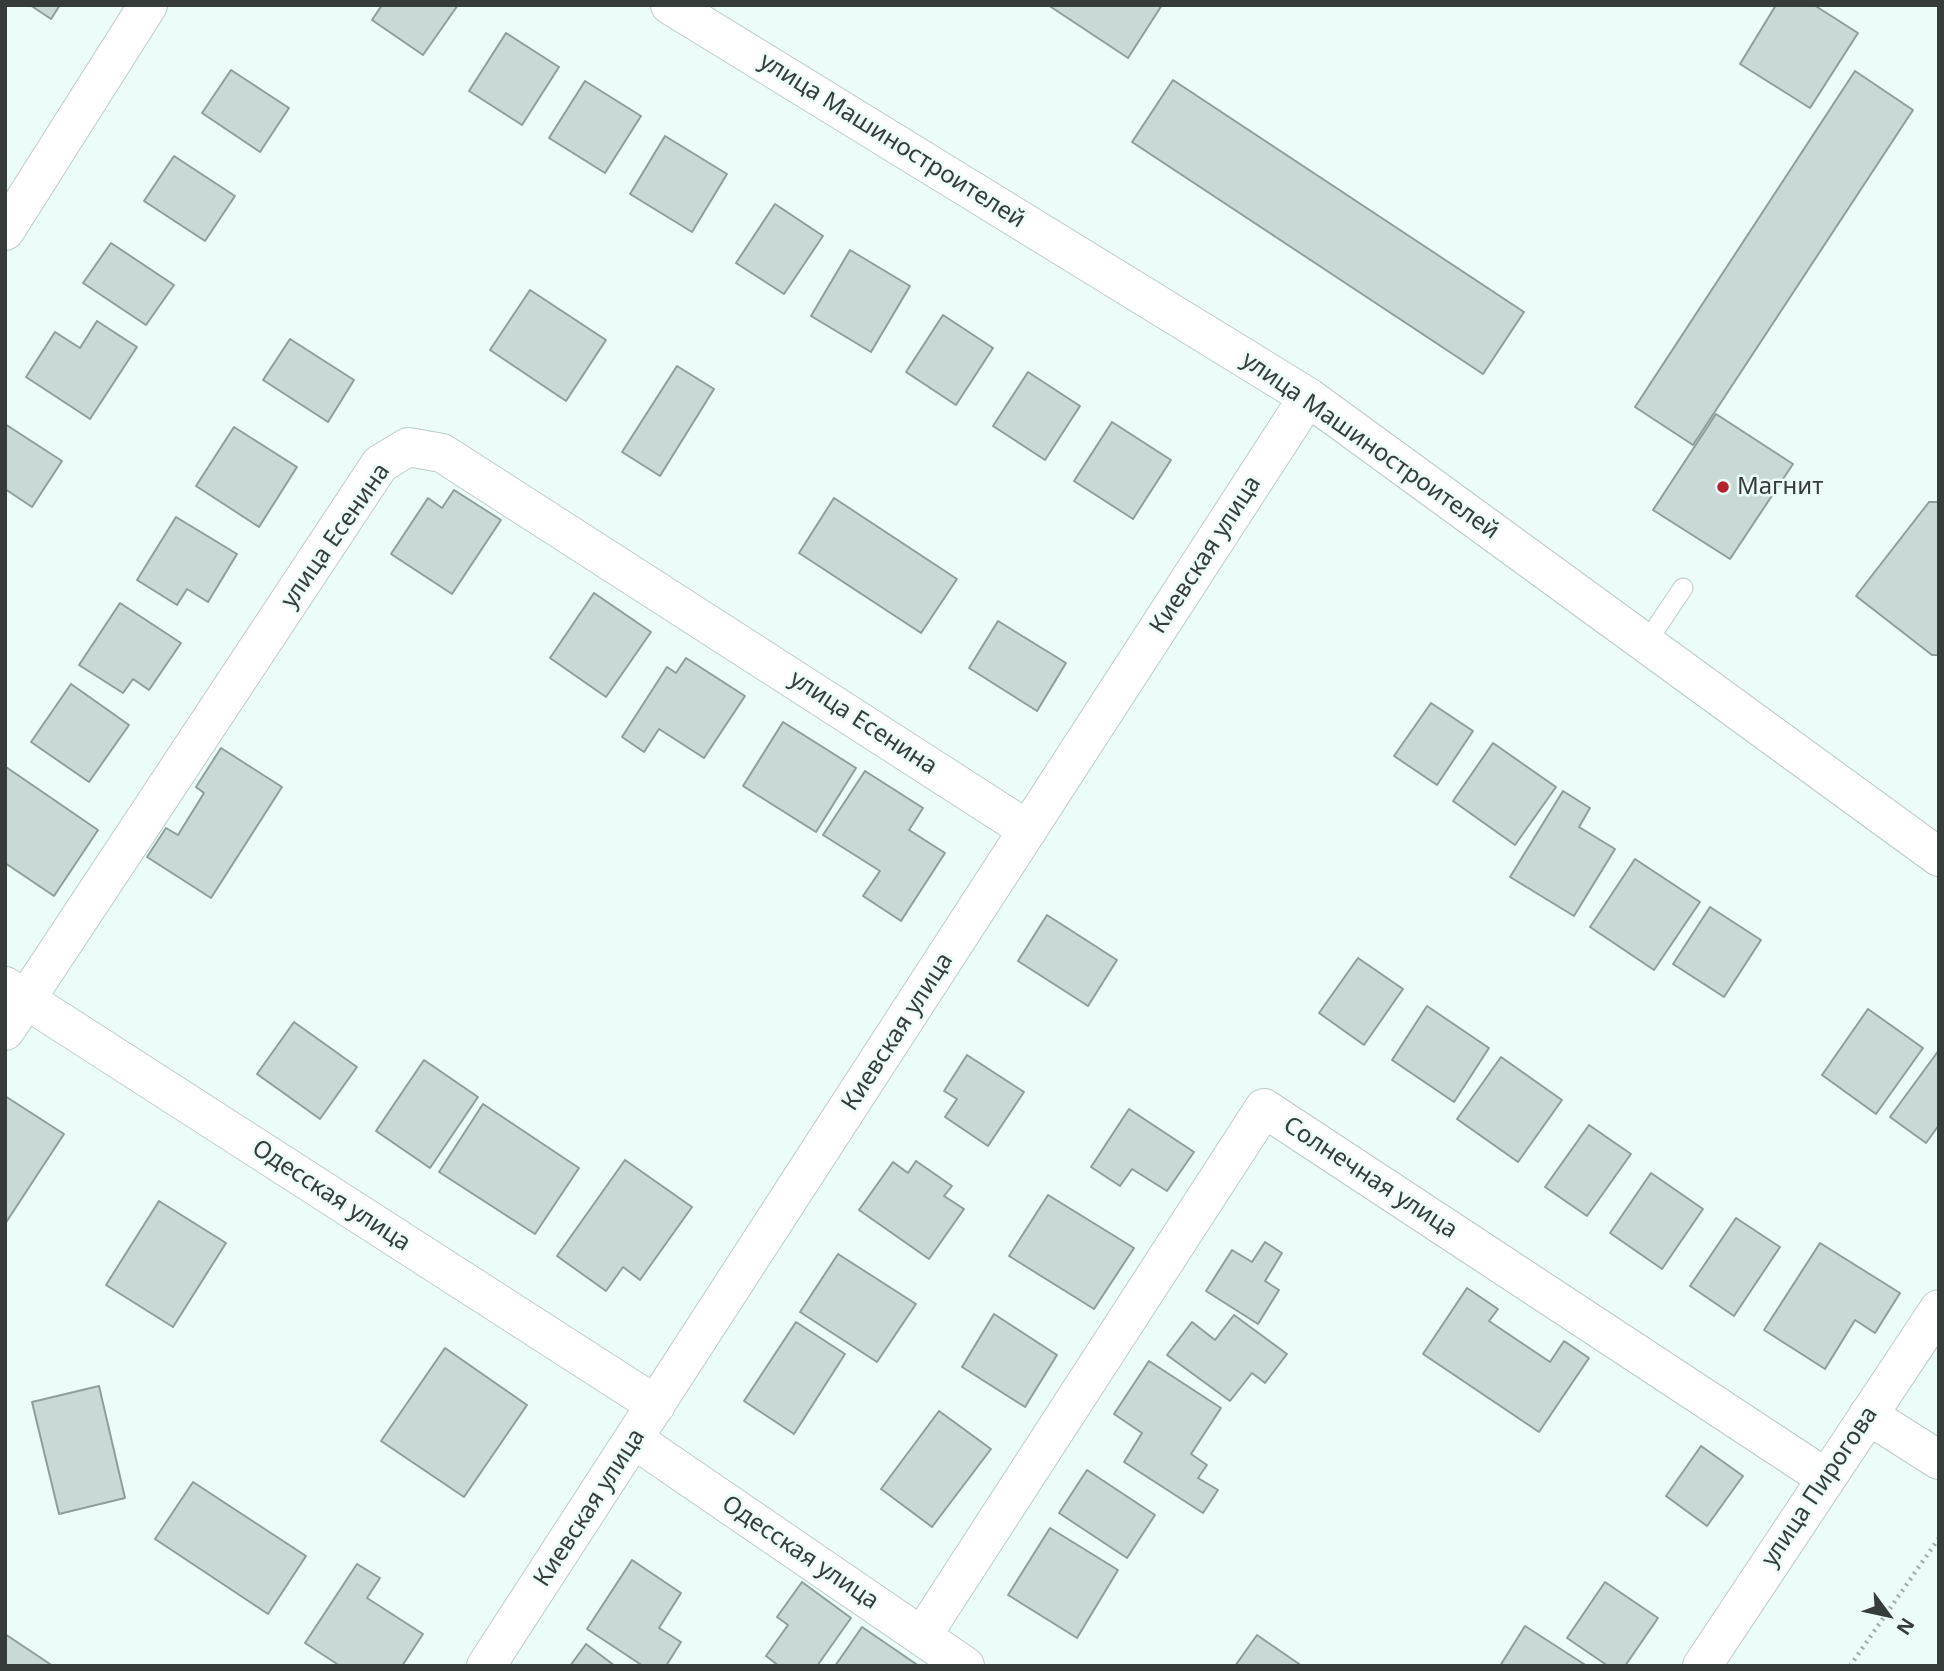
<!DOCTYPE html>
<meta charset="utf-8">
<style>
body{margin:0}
#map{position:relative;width:1944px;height:1671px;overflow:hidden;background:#ebfcf9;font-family:"Noto Sans",sans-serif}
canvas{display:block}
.frame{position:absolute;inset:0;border:7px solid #353c3a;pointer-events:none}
.north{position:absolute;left:1853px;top:1580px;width:70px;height:70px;-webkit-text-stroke:5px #ebfcf9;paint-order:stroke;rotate:123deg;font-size:19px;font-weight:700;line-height:28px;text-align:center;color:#353c3a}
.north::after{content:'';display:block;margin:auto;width:24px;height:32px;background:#353c3a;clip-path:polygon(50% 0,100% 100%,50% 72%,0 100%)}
</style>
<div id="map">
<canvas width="1944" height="1671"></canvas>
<div class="frame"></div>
<div class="north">N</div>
</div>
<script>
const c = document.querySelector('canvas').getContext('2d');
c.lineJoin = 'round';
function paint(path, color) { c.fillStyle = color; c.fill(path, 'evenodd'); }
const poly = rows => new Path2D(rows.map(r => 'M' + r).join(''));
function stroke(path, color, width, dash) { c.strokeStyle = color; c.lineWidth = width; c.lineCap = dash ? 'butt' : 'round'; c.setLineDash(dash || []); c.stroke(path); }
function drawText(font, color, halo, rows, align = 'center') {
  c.font = font + ' "Noto Sans",sans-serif'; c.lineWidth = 5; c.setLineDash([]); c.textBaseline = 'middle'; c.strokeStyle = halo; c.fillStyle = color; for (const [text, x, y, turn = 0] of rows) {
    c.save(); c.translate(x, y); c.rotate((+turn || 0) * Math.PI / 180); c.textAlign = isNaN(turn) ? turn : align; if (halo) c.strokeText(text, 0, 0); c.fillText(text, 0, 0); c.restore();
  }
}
const building = poly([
 [30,5,60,5,51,19,30,5],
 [382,5,458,5,423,55,372,20,382,5],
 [1048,5,1162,5,1128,58,1048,5],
 [1776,5,1814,5,1858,33,1810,108,1740,64,1776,5],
 [506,33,559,67,522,125,469,91,506,33],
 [231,70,289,108,260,152,202,113,231,70],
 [1855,71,1913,110,1693,445,1635,407,1855,71],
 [1173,80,1524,312,1483,374,1132,142,1173,80],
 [585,81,641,116,605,173,549,138,585,81],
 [665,136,727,174,692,232,630,194,665,136],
 [174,156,235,196,205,241,144,201,174,156],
 [775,204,823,236,784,294,736,263,775,204],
 [111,243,174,285,146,325,83,283,111,243],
 [850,250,910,286,871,352,811,316,850,250],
 [530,290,606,340,566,401,490,350,530,290],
 [943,315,993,348,956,405,906,372,943,315],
 [97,321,137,347,90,419,26,377,55,332,80,348,97,321],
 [290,339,354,380,328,422,263,380,290,339],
 [677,366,714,389,660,476,622,452,677,366],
 [1028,372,1080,406,1045,460,993,426,1028,372],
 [1716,414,1793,464,1730,559,1653,510,1716,414],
 [1112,422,1171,460,1133,519,1074,481,1112,422],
 [5,424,62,461,32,507,5,489,5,424],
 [234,427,297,467,259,527,196,486,234,427],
 [454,490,501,520,452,594,391,554,428,498,442,508,454,490],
 [834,498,957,579,921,633,799,553,834,498],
 [1929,502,1939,502,1939,655,1932,655,1856,596,1929,502],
 [176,517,237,554,208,602,187,589,177,605,137,580,176,517],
 [594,593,651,632,606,697,550,658,594,593],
 [120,603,181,643,149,690,133,679,123,693,79,665,120,603],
 [998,621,1066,663,1037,711,969,668,998,621],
 [686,658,745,696,704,758,659,729,644,752,622,737,667,667,676,673,686,658],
 [71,684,129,725,89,782,31,742,71,684],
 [1431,703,1473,731,1437,785,1394,756,1431,703],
 [783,722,856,768,816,832,743,786,783,722],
 [1493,743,1556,787,1515,845,1453,801,1493,743],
 [221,748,282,787,211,898,147,857,166,828,178,835,204,793,196,787,221,748],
 [6,767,98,830,54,896,5,863,6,767],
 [865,771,923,808,909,830,945,853,901,921,863,896,880,871,823,835,865,771],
 [1563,791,1590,808,1579,827,1615,849,1574,916,1510,877,1563,791],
 [1635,859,1700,902,1654,970,1590,927,1635,859],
 [1710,907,1761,940,1724,997,1673,964,1710,907],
 [1047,915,1117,960,1088,1006,1018,961,1047,915],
 [1358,958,1403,989,1364,1045,1319,1013,1358,958],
 [1427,1006,1489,1048,1454,1102,1392,1060,1427,1006],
 [1868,1009,1923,1048,1876,1114,1822,1075,1868,1009],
 [294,1022,357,1067,320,1119,257,1074,294,1022],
 [1939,1050,1939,1125,1926,1143,1890,1117,1939,1050],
 [967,1055,1024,1092,988,1146,945,1117,957,1099,944,1091,967,1055],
 [1501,1057,1562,1100,1518,1162,1457,1119,1501,1057],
 [424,1060,478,1097,430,1168,376,1131,424,1060],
 [5,1096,64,1134,5,1224,5,1096],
 [483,1104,579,1168,535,1234,439,1172,483,1104],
 [1129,1109,1194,1152,1167,1191,1132,1169,1120,1186,1091,1167,1129,1109],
 [1589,1125,1631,1154,1587,1216,1545,1187,1589,1125],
 [625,1160,692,1207,640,1280,623,1267,606,1291,557,1256,625,1160],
 [916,1161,952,1186,944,1196,964,1209,929,1259,859,1210,893,1162,908,1173,916,1161],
 [1651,1173,1703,1209,1662,1269,1610,1233,1651,1173],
 [1048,1195,1134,1248,1094,1309,1009,1256,1048,1195],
 [159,1201,226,1243,173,1327,106,1285,159,1201],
 [1736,1218,1780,1247,1734,1316,1690,1286,1736,1218],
 [1265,1242,1282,1253,1265,1281,1279,1290,1258,1324,1206,1291,1232,1250,1252,1262,1265,1242],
 [1820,1243,1900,1293,1875,1333,1855,1320,1825,1369,1764,1330,1820,1243],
 [838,1254,916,1304,877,1362,800,1312,838,1254],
 [1467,1288,1498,1309,1489,1321,1550,1362,1564,1341,1589,1358,1539,1432,1423,1354,1467,1288],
 [994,1314,1057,1355,1025,1407,962,1367,994,1314],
 [1234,1315,1287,1354,1265,1383,1252,1373,1230,1401,1167,1355,1192,1322,1215,1340,1234,1315],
 [796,1322,845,1354,794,1434,744,1401,796,1322],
 [445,1348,527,1405,464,1497,381,1441,445,1348],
 [1149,1361,1221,1408,1191,1454,1207,1465,1198,1478,1218,1490,1203,1513,1124,1462,1142,1433,1114,1414,1149,1361],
 [99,1386,125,1498,59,1514,32,1402,99,1386],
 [939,1411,991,1449,932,1527,881,1489,939,1411],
 [1701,1446,1743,1476,1707,1526,1666,1496,1701,1446],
 [1087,1470,1155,1515,1127,1558,1059,1513,1087,1470],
 [193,1482,306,1556,268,1614,155,1539,193,1482],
 [1050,1528,1118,1570,1077,1638,1008,1595,1050,1528],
 [632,1560,681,1593,659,1628,681,1642,666,1666,643,1666,587,1629,632,1560],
 [357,1564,380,1578,367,1598,423,1634,402,1666,340,1666,305,1643,357,1564],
 [802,1582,851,1618,817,1666,779,1666,766,1656,788,1625,777,1617,802,1582],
 [1605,1582,1658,1618,1625,1666,1608,1666,1567,1638,1605,1582],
 [1525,1626,1587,1666,1500,1666,1525,1626],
 [862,1627,919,1666,835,1666,862,1627],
 [5,1634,53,1666,5,1666,5,1634],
 [1257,1635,1302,1666,1235,1666,1257,1635],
 [586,1644,615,1666,570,1666,586,1644]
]);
const path = poly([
 [1850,1666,1939,1538]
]);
const service = poly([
 [1646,643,1683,588]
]);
const minor = poly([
 [670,5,1308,397,1939,857],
 [5,231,148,5],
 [5,986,656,1405],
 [5,1031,380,464,408,447,442,453,1028,830],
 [1868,1415,1939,1460],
 [635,1440,965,1666],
 [922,1636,1264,1108,1826,1478],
 [486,1666,1308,397],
 [1702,1666,1939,1309]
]);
const markers = [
 [1723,487,7,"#b3222e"]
];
const streetNames = [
 ["улица Машиностроителей",892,141,32],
 ["улица Машиностроителей",1370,446,35],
 ["улица Есенина",336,536,-55],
 ["Киевская улица",1206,555,-57],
 ["улица Есенина",863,723,33],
 ["Киевская улица",898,1032,-57],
 ["Солнечная улица",1370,1178,33],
 ["Одесская улица",331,1196,33],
 ["улица Пирогова",1820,1487,-56],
 ["Киевская улица",590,1508,-57],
 ["Одесская улица",800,1553,34]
];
const poiNames = [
 ["Магнит",1737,487]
];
paint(building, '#c9dad6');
stroke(building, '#8e9e9b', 2);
stroke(service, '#bacbc8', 21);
stroke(minor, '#bacbc8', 40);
stroke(path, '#9daaa8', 4.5, [2, 5]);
stroke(service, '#fff', 19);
stroke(minor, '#fff', 38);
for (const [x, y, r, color] of markers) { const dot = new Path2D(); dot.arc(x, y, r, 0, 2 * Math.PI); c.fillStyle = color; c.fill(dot); stroke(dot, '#ebfcf9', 2.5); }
drawText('24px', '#353c3a', '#ebfcf9', streetNames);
drawText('24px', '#353c3a', '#ebfcf9', poiNames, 'left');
</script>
